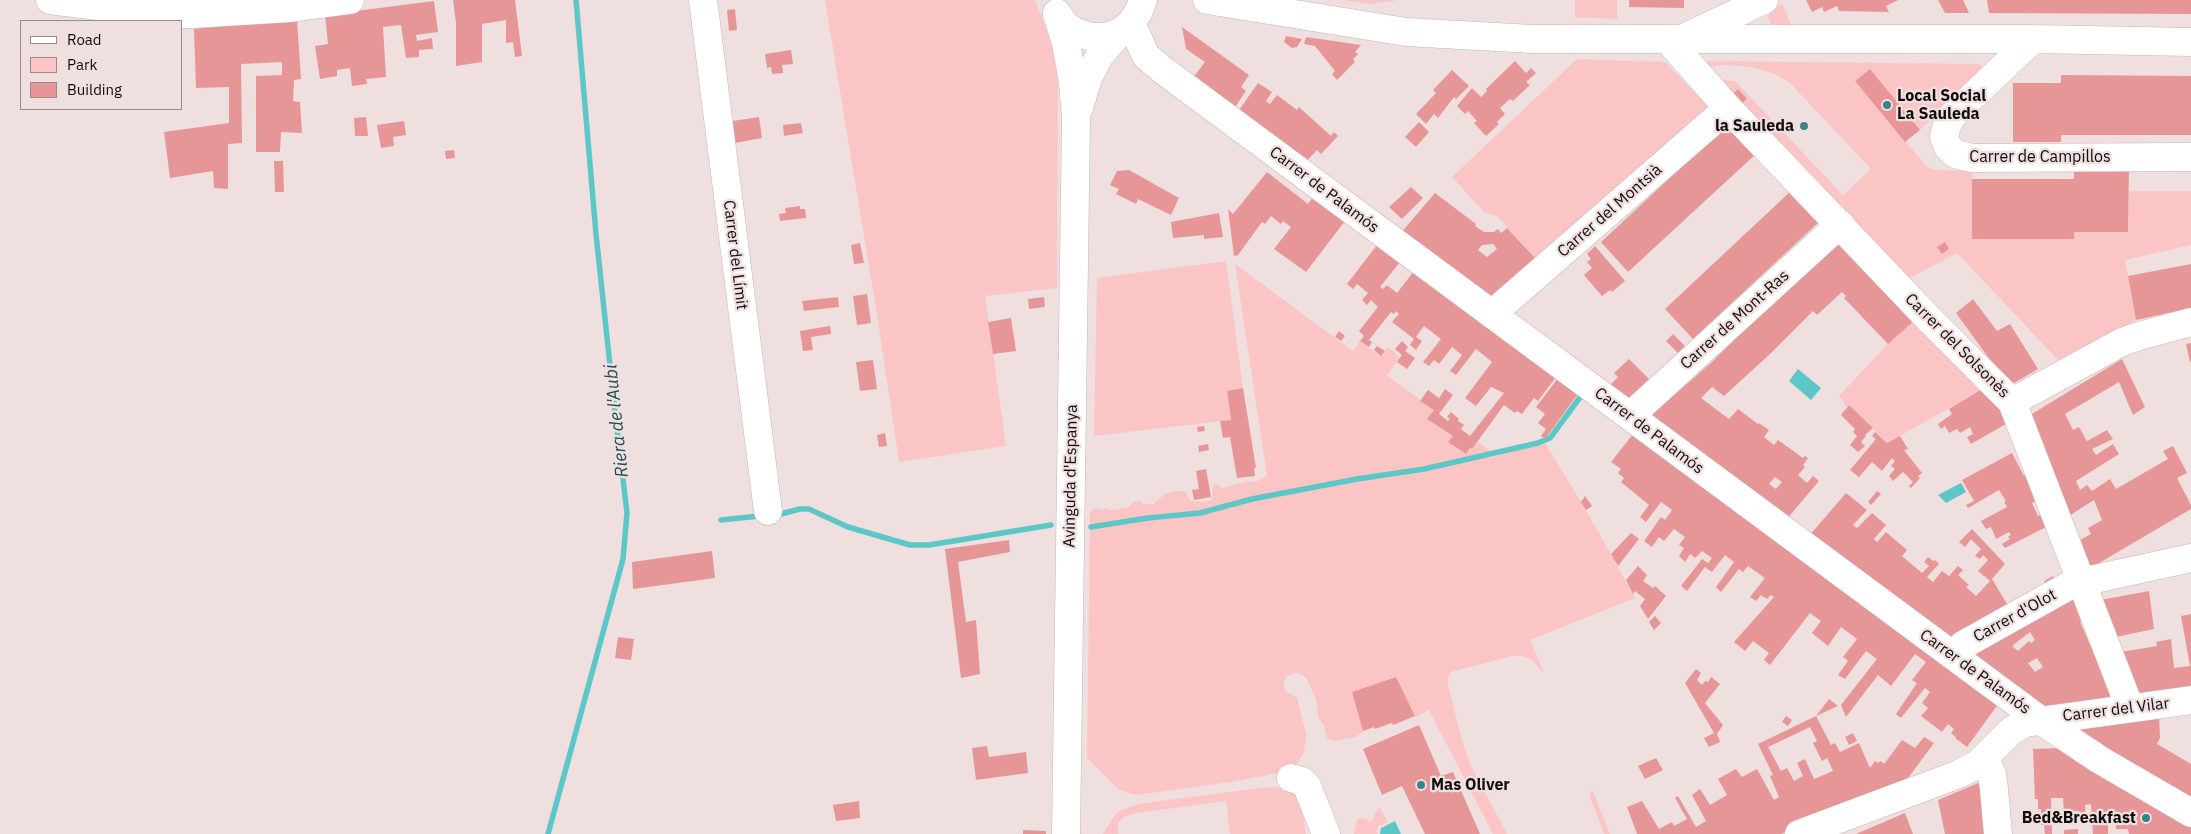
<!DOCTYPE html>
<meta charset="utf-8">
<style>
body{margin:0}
#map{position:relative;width:2191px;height:834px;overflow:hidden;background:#efdfdf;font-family:"IBM Plex Sans",sans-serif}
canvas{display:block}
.legend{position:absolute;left:20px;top:20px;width:162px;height:90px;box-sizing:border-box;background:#efdfdf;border:1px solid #978b8b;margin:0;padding:6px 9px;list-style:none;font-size:15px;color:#120d0d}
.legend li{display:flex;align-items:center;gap:10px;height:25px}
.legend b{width:25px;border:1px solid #978b8b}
</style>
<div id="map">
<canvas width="2191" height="834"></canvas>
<ul class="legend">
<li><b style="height:6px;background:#fff"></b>Road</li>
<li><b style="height:14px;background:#fcc5c5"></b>Park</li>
<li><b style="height:14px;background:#e79698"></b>Building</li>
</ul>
</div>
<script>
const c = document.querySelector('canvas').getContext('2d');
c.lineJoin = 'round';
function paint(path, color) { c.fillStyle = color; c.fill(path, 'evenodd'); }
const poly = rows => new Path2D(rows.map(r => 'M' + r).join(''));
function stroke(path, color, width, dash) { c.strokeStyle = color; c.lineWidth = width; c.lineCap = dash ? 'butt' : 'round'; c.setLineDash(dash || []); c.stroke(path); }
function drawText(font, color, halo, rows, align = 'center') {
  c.font = font + ' "IBM Plex Sans",sans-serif'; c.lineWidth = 4.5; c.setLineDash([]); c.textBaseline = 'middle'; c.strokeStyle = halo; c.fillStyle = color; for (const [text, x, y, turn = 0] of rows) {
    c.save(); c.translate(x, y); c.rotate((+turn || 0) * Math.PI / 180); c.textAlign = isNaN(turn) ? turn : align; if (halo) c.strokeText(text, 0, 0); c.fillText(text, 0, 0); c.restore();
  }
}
const green = poly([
 [825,0,1035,0,1051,41,1056,55,1058,85,1057,288,985,296,1006,446,899,462,876,308],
 [1343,0,1398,0,1370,4],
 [1575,0,1617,0,1617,19,1575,17],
 [1782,4,1791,25,1771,24,1768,18,1769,13],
 [1577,59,1665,62,1709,107,1536,259,1497,216,1484,212,1452,177],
 [1706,61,1980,64,1982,68,1981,72,1920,130,1870,69,1855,81,1926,166,1936,170,1972,171,1972,239,2074,239,2074,232,2128,232,2129,191,2191,191,2191,245,2125,260,2136,320,2060,362,1957,253,1910,278,1718,79,1735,81,1843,195,1871,169,1790,83,1773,73,1749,67,1731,65,1707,66,1702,63],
 [1226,261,1243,388,1227,391,1231,420,1094,436,1097,278],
 [1235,264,1353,351,1360,341,1381,356,1388,347,1400,358,1387,375,1434,410,1428,419,1453,436,1448,442,1465,454,1478,442,1492,452,1488,458,1545,443,1586,510,1635,598,1530,640,1544,673,1532,660,1522,656,1512,656,1451,672,1448,678,1448,684,1461,737,1470,764,1507,834,1493,834,1429,710,1417,717,1415,716,1396,677,1352,692,1363,731,1356,737,1333,741,1327,738,1324,725,1319,719,1316,700,1307,679,1303,675,1296,673,1287,676,1284,681,1284,688,1287,692,1297,698,1306,734,1304,752,1299,761,1292,768,1284,772,1231,782,1136,795,1119,790,1087,758,1090,513,1091,510,1095,508,1102,510,1106,508,1111,510,1127,508,1135,501,1140,501,1144,505,1148,503,1152,505,1165,494,1177,491,1185,491,1190,501,1205,502,1212,500,1213,485,1216,484,1223,488,1248,481,1254,482,1267,476],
 [1913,321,1980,391,1887,443,1849,405,1847,407,1839,396,1888,344],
 [1268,787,1285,788,1297,794,1300,800,1306,834,1230,834,1226,801,1137,813,1123,817,1118,823,1118,834,1103,834,1117,812,1138,804],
 [1592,789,1610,834,1604,834,1590,797],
 [1380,808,1388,822,1379,826,1376,831,1378,834,1354,834,1357,819,1364,818,1371,822,1378,809]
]);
const water = poly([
 [1798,369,1821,388,1811,400,1789,381],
 [1961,483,1966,492,1946,503,1938,495],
 [1395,821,1401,834,1380,834,1381,828]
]);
const stream = poly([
 [777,515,800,509,809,509,848,527,910,545,929,545,1051,525],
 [721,520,759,516],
 [1091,527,1148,518,1200,513,1252,499,1357,479,1424,469,1538,443,1550,438,1581,396],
 [548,834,623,559,627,513,614,403,596,234,576,0]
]);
const building = poly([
 [453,0,515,0,522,56,515,57,513,42,506,43,506,20,482,24,482,62,456,66,456,23],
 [1629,0,1684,0,1684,8,1629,7],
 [1806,0,1898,0,1886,6,1889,12,1839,11,1837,6,1824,12,1822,7,1812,12],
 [1938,0,1963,0,1969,13,1945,13],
 [1987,0,2191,0,2191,14,1989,13],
 [434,1,438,32,416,35,417,41,432,38,433,49,419,50,419,57,406,58,401,25,383,27,386,77,366,79,367,84,352,86,350,68,337,70,337,76,320,79,315,46,328,44,325,15],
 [735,9,737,30,729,31,727,10],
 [297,19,301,79,294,80,293,101,300,102,302,133,281,132,280,152,256,152,256,76,282,75,282,62,241,64,242,143,228,144,228,189,214,188,213,171,170,178,164,132,229,123,229,87,196,88,194,29],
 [1182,27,1249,75,1241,87,1246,91,1233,110,1192,79,1205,62,1186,49],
 [1286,36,1302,39,1297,47,1292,48,1284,42],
 [1306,37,1361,45,1355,52,1358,54,1353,59,1355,62,1337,80,1332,74,1335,71,1315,46,1304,44],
 [791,50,793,64,782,65,783,73,772,74,771,67,767,68,765,54],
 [1515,61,1526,73,1531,68,1536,73,1526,82,1530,85,1513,101,1510,99,1500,108,1505,114,1497,122,1499,124,1486,136,1474,123,1477,121,1468,111,1465,114,1457,106,1472,88,1481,97,1487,91,1486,89],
 [1870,69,1920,130,1905,142,1855,81],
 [1452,70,1469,86,1456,99,1454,97,1438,118,1434,114,1426,124,1416,114,1436,93,1433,90],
 [2061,75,2191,76,2191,135,2061,135,2061,142,2013,142,2013,83,2061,83],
 [1258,83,1272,92,1266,101,1270,104,1277,95,1297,110,1299,107,1331,136,1334,132,1338,136,1321,154,1317,150,1304,164,1237,113],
 [1738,89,1747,99,1742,103,1733,94],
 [366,117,368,136,355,136,354,118],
 [759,117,762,138,729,144,726,122],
 [404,121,406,135,393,137,394,146,381,148,377,125],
 [1419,122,1429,132,1416,147,1405,137],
 [801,123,803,133,784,136,783,125],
 [1729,123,1757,153,1628,272,1601,242],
 [454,150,455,158,446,159,445,151],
 [274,161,283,161,284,192,275,192],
 [1129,170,1179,198,1171,215,1138,199,1136,204,1116,194,1119,189,1110,185,1117,171],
 [2074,170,2129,171,2128,232,2074,232,2074,239,1972,239,1972,179,2074,179],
 [1267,172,1308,204,1313,197,1345,221,1306,272,1274,249,1291,227,1283,221,1281,224,1271,216,1265,224,1262,222,1238,255,1234,256,1228,209,1233,214],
 [1411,187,1423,198,1402,219,1389,207],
 [1792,190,1821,220,1693,339,1665,309],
 [1435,193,1476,224,1475,226,1484,232,1494,232,1498,229,1501,233,1507,228,1536,259,1489,301,1400,234],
 [1493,244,1497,249,1487,257,1478,250,1482,245],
 [800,206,800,209,805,209,806,218,780,221,779,214,786,213,785,208],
 [1219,213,1223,237,1204,239,1204,235,1173,238,1171,222],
 [1841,240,1917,318,1888,344,1844,298,1846,296,1842,292,1817,315,1813,311,1770,354,1724,396,1712,387,1701,398,1729,419,1738,409,1758,424,1759,423,1769,430,1764,437,1774,445,1778,440,1803,458,1805,456,1808,458,1803,465,1805,467,1798,475,1807,483,1813,476,1819,481,1786,520,1649,417,1711,363,1789,286],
 [1775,477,1782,482,1776,489,1769,484],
 [1945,242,1949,249,1942,254,1937,247],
 [860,243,864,263,854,264,851,245],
 [1377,245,1400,262,1380,287,1383,289,1387,285,1397,293,1414,271,1556,377,1538,401,1534,398,1522,414,1517,411,1515,413,1504,405,1472,449,1470,448,1466,454,1448,442,1453,436,1427,419,1434,410,1420,401,1428,390,1439,398,1445,389,1453,395,1439,414,1448,421,1450,419,1447,417,1451,412,1459,419,1458,421,1464,425,1461,429,1470,436,1504,393,1491,387,1476,406,1465,398,1492,362,1476,349,1456,375,1450,371,1462,355,1452,347,1439,364,1434,360,1429,366,1423,362,1441,339,1424,326,1416,337,1422,341,1416,350,1410,345,1414,339,1392,322,1399,314,1396,311,1394,314,1391,312,1369,340,1372,342,1369,347,1360,341,1364,336,1359,331,1378,307,1371,300,1367,305,1362,300,1368,293,1357,284,1353,289,1347,284],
 [1595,246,1625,281,1612,292,1610,290,1602,296,1584,275,1592,268,1587,262,1591,259,1587,254],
 [2191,264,2191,308,2136,320,2128,276],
 [867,294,871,323,857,325,853,296],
 [838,297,839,307,804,311,802,301],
 [1044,297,1045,307,1029,309,1028,299],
 [1973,299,1997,331,2010,324,2038,369,2009,386,1956,313],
 [1011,318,1016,351,993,354,988,322],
 [830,326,831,334,811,337,813,350,803,351,800,331],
 [1339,331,1345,336,1341,341,1335,337],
 [1673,334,1685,346,1678,353,1666,341],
 [1402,341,1408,347,1405,351,1415,358,1407,369,1397,362,1402,355,1395,349],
 [2191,343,2191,362,2190,362,2186,344],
 [1377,346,1385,351,1381,356,1374,350],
 [1629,359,1649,379,1633,395,1626,399,1608,387,1618,377,1614,373],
 [2122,359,2145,407,2133,415,2119,382,2065,414,2073,430,2079,427,2087,441,2107,430,2113,439,2092,449,2096,455,2113,444,2119,454,2076,481,2080,490,2087,485,2092,491,2110,479,2116,489,2168,459,2163,451,2173,446,2187,473,2177,478,2191,505,2191,509,2089,569,2073,544,2091,534,2088,528,2102,520,2094,500,2064,519,2022,420],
 [873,360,877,389,860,391,856,362],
 [1558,378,1578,394,1545,439,1541,436,1546,429,1538,423,1545,414,1536,407],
 [1243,388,1256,468,1254,468,1255,476,1237,478,1230,437,1223,438,1220,421,1231,420,1227,391],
 [1984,388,1996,401,2006,424,1971,444,1967,437,1973,434,1970,427,1960,433,1957,429,1949,433,1945,426,1941,429,1938,424,1952,414,1949,409],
 [1849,405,1873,428,1865,435,1866,436,1861,442,1865,446,1858,452,1850,445,1857,436,1853,432,1855,429,1841,415],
 [1204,426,1205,431,1198,432,1197,427],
 [1875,432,1887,443,1900,436,1908,449,1904,450,1922,473,1918,476,1920,478,1911,488,1909,486,1913,482,1903,472,1893,481,1889,476,1895,469,1891,466,1895,461,1892,458,1882,471,1872,462,1859,477,1850,470,1876,439,1872,436],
 [885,433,887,446,879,447,877,435],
 [1633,434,1999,703,1967,747,1955,738,1956,737,1951,733,1954,729,1948,724,1942,732,1921,716,1928,708,1922,703,1930,692,1925,688,1901,718,1896,714,1917,683,1912,680,1926,662,1915,654,1891,686,1878,675,1846,717,1841,705,1877,659,1866,651,1845,679,1838,675,1848,661,1843,657,1857,639,1841,627,1828,646,1812,633,1821,621,1810,613,1770,665,1764,660,1769,653,1753,641,1745,651,1734,642,1774,597,1771,595,1767,599,1761,595,1756,601,1750,597,1765,578,1748,566,1743,572,1739,569,1721,592,1716,587,1734,562,1725,555,1712,572,1705,567,1687,591,1681,586,1702,559,1708,563,1712,558,1702,551,1695,558,1690,554,1685,562,1679,556,1684,548,1679,545,1685,537,1674,529,1664,541,1659,537,1652,547,1644,541,1661,517,1665,520,1672,510,1661,502,1646,522,1640,517,1649,505,1621,482,1624,478,1618,473,1621,469,1611,462],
 [1208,444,1209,450,1199,452,1198,446],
 [2012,453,2024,476,2027,474,2038,499,2032,503,2038,516,2043,513,2048,526,2005,548,2002,544,2010,539,2008,537,2011,535,2009,532,1996,539,1991,527,1986,529,1981,521,2007,507,2004,502,2006,501,1999,490,1968,508,1966,505,1974,501,1962,480],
 [1206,469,1211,497,1194,500,1192,490,1199,489,1196,471],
 [1877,491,1881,494,1871,505,1868,502],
 [1846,493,1867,510,1853,525,1857,528,1872,513,1886,525,1874,539,1877,542,1886,532,1907,550,1902,556,1922,573,1929,566,1924,562,1928,557,1933,561,1935,560,1939,564,1927,577,1933,582,1942,571,1949,576,1958,566,1963,570,1958,575,1969,585,1966,587,1976,596,1990,581,1978,571,1988,560,1983,555,1980,559,1975,556,1981,549,1971,539,1965,547,1959,542,1972,529,2005,564,1992,579,2010,609,1952,642,1809,536],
 [1585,496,1592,506,1586,510,1581,502],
 [1631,533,1639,539,1618,566,1611,554],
 [1009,540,1010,552,958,562,966,622,976,620,980,674,961,678,945,549],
 [712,551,715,578,633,589,632,562],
 [1638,566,1647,575,1643,581,1653,588,1655,586,1666,596,1648,619,1640,606,1645,599,1635,591,1633,594,1626,580],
 [2053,576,2056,584,2048,588,2044,581],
 [2149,591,2154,629,2111,638,2095,601],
 [2075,592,2086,618,2080,622,2092,649,2097,647,2119,701,2045,710,1966,653],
 [2030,632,2035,640,2031,643,2029,641,2018,651,2012,646],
 [2037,658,2043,667,2035,672,2028,663],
 [2191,614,2191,692,2133,698,2115,653,2157,646,2156,642,2171,639,2174,668,2190,666,2181,616],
 [1655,616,1661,623,1654,630,1649,622],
 [618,637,634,639,631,660,615,658],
 [1696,669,1701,673,1697,680,1702,685,1705,681,1708,682,1711,677,1720,684,1705,703,1723,725,1717,734,1720,742,1709,747,1704,738,1714,733,1685,683],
 [1396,677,1415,716,1393,725,1392,723,1375,729,1374,727,1363,731,1352,692],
 [1829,699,1838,706,1816,716],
 [2159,714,2160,738,2157,744,2191,764,2191,804,2080,736,2079,725],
 [1786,716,1792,720,1788,726,1782,722],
 [1816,716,1831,745,1835,743,1840,752,1859,743,1870,768,1875,761,1878,763,1881,761,1884,764,1902,740,1915,748,1924,737,1934,743,1908,778,1909,780,1781,834,1637,834,1627,807,1642,801,1659,829,1672,822,1674,826,1687,819,1675,798,1678,796,1696,827,1706,821,1692,795,1700,789,1710,805,1727,795,1718,779,1736,769,1742,777,1757,769,1774,800,1779,797,1770,776,1773,775,1758,744],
 [1810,727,1817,741,1813,743,1822,761,1827,758,1833,771,1814,779,1805,759,1797,763,1803,776,1794,781,1787,768,1781,771,1768,747],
 [1419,725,1441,776,1453,772,1480,834,1425,834,1402,786,1382,795,1363,749],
 [1853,733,1857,741,1849,745,1845,737],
 [987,746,989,757,1026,752,1028,773,976,780,972,748],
 [2062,748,2191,822,2191,834,2129,834,2128,829,2116,829,2116,822,2108,822,2108,834,2093,834,2091,804,2085,805,2086,822,2079,822,2079,811,2064,812,2063,798,2051,798,2052,834,2045,834,2044,825,2041,825,2041,809,2038,809,2038,799,2035,799,2033,749],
 [1656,758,1663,770,1645,779,1638,766],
 [1978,783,1983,791,1989,834,1945,834,1938,800],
 [859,801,860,818,836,821,833,805],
 [1905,813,1913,834,1856,834],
 [2078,829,2078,834,2064,834,2064,830],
 [1023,830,1046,831,1046,834,1023,834]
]);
const minor = poly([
 [50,0,162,14,193,14,291,8,350,0],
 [703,0,768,511],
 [1207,0,1406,32,1532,39,2033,39,2191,42],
 [1131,23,1146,56,1164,71,2040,720,2100,760,2191,813],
 [1688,36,1764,0],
 [1667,39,1728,108,1930,320,2012,402,2130,708],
 [2033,39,1953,115,1947,125,1944,137,1948,147,1955,154,1972,158,2191,157],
 [1492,314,1728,108],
 [2012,402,2122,342,2139,336,2191,322],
 [1630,416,1840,224],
 [1952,655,1963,645,2072,584,2191,558],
 [1984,758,1992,774,1994,789,1998,834],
 [1291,778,1302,781,1307,786,1326,834],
 [1799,834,1959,774,1978,764,2011,731,2025,723,2191,700]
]);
const major = poly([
 [1057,13,1066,26,1078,33,1092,37,1106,37,1120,32,1131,23,1139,11,1143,0],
 [1057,14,1066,43,1073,82,1076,119,1066,834],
 [1079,108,1088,78,1100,55,1120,32]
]);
const markers = [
 [1887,105,5,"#3b8483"],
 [1804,126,5,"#3b8483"],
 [1421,785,5,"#3b8483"],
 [2146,818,5,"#3b8483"]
];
const poiNames = [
 ["Local Social",1897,96],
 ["La Sauleda",1897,114],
 ["la Sauleda",1794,126,"right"],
 ["Mas Oliver",1431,785],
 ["Bed&Breakfast",2136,818,"right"]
];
const streetNames = [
 ["Carrer de Campillos",2040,157],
 ["Carrer de Palamós",1324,190,37],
 ["Carrer del Montsià",1610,211,-41],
 ["Carrer del Límit",735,255,83],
 ["Carrer de Mont-Ras",1735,320,-42],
 ["Carrer del Solsonès",1957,346,45],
 ["Carrer de Palamós",1649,431,37],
 ["Avinguda d'Espanya",1071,476,-89],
 ["Carrer d'Olot",2015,616,-29],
 ["Carrer de Palamós",1975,672,36],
 ["Carrer del Vilar",2116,710,-7]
];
const waterNames = [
 ["Riera de l'Aubi",617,421,-96]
];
paint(green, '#fcc5c5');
paint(water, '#5dc7c7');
stroke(stream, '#5dc7c7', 5.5);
paint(building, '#e79698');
stroke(minor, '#c5b6b6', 29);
stroke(major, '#c5b6b6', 29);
stroke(minor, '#fff', 28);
stroke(major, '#fff', 28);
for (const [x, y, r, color] of markers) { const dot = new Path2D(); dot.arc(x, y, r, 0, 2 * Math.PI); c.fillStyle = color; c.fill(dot); stroke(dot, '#efdfdf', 2); }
drawText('bold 16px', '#120d0d', '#efdfdf', poiNames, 'left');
drawText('16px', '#120d0d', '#efdfdf', streetNames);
drawText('italic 18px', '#1d4d4c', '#efdfdf', waterNames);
</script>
